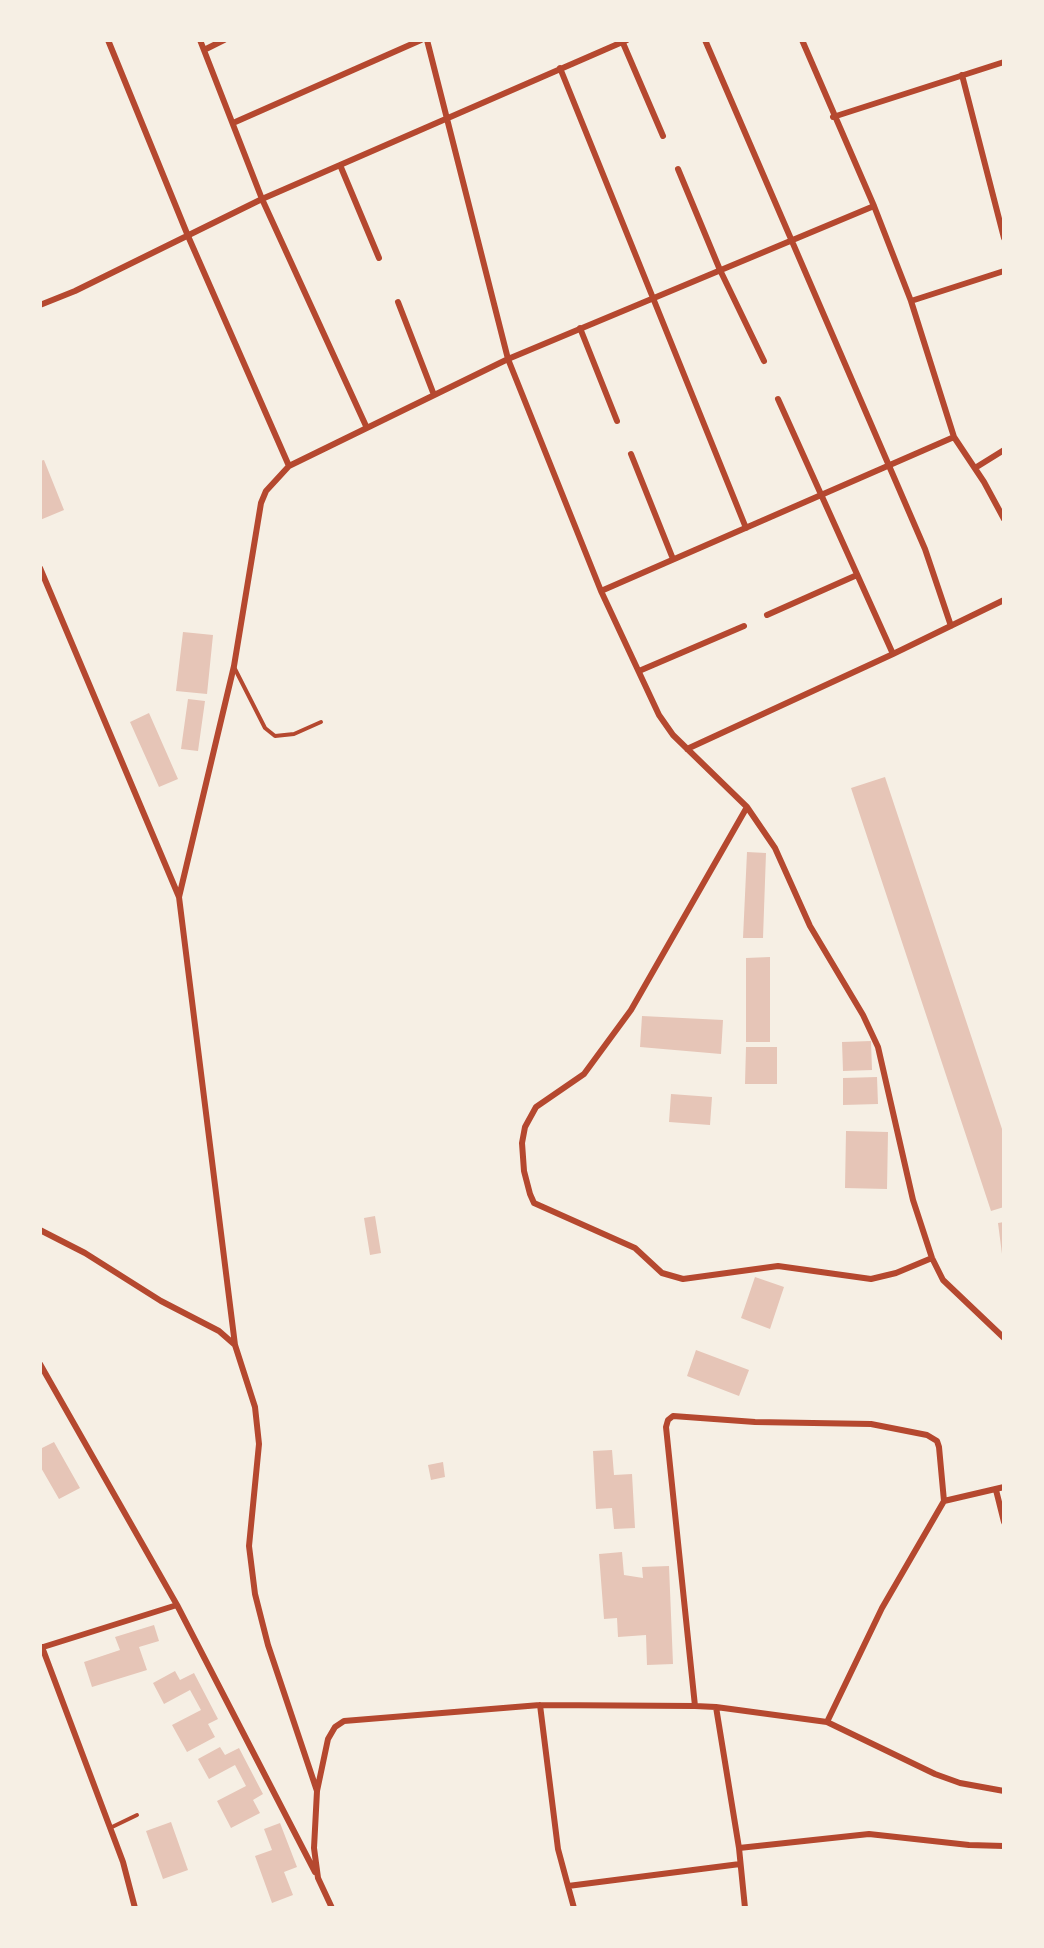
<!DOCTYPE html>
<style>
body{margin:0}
#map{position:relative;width:1044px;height:1948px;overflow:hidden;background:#f6efe4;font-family:Signika,sans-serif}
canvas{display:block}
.frame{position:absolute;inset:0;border:42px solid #f6efe4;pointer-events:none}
</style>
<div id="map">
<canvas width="1044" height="1948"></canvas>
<div class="frame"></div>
</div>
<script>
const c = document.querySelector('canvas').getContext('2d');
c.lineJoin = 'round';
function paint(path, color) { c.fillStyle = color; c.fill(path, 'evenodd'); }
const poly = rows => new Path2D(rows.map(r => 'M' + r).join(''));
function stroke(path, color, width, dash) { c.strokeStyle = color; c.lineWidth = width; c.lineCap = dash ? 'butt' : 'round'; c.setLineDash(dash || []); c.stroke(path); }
const building = poly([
 [44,460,64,510,40,520,40,461],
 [183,632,213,635,207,694,176,691],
 [188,699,205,701,198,751,181,749],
 [149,713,178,779,159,787,130,722],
 [885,777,1004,1135,1004,1207,991,1211,851,788],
 [747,852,766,853,763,938,743,938],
 [770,957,770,1042,746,1042,746,958],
 [642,1016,723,1020,721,1054,640,1047],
 [871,1041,872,1070,843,1071,842,1042],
 [746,1047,777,1047,777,1084,745,1084],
 [877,1077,878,1104,843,1105,843,1078],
 [671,1094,712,1097,710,1125,669,1122],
 [846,1131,888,1132,887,1189,845,1188],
 [375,1216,381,1253,370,1255,364,1218],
 [1004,1222,1004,1254,1002,1254,998,1223],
 [755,1277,784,1287,770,1329,741,1318],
 [696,1350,749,1370,739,1396,687,1376],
 [54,1442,80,1488,59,1499,40,1466,40,1449],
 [612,1450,614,1475,632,1474,635,1528,614,1529,612,1508,596,1509,593,1451],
 [443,1462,445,1477,431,1480,428,1465],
 [622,1552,624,1575,643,1578,642,1567,669,1566,673,1664,647,1665,646,1635,618,1637,617,1618,604,1619,599,1554],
 [154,1625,159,1641,139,1647,147,1670,92,1687,84,1662,120,1650,115,1637],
 [175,1671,180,1680,194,1673,218,1719,208,1724,215,1737,187,1752,172,1725,201,1710,190,1690,164,1704,153,1683],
 [220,1747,225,1755,239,1748,263,1794,253,1800,260,1813,231,1828,217,1801,246,1786,235,1765,209,1779,198,1759],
 [171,1822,188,1870,163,1879,146,1831],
 [280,1823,297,1867,284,1872,293,1895,272,1903,255,1856,272,1850,264,1829]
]);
const service = poly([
 [234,667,265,728,275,736,294,734,321,722],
 [110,1828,137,1815]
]);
const minor = poly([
 [108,40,188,236,289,466],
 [200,40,262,199,366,426],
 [427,40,508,359,601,591,659,715,673,735,747,807,775,848,810,926,863,1015,878,1047,913,1200,932,1258,943,1280,1004,1338],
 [705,40,925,549,951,626],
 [802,40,874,206,911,301,954,437,984,482,1004,519],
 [623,43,663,136],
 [204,50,224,40],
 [560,68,746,528],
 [962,75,1004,238],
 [833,117,1004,62],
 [233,123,421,40],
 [340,165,379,258],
 [678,169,720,270,764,361],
 [911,301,1004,271],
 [398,302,434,395],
 [40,305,75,291,262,199,627,40],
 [580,328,617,421],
 [778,399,893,654],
 [631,454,673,559],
 [975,468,1004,450],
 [40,568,179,897,235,1345],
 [601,591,954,437],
 [767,615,857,575],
 [639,671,744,626],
 [687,749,893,654,1004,600],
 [747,807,631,1010,584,1074,536,1107,525,1127,522,1143,524,1171,530,1194,534,1203,635,1248,662,1273,683,1279,778,1266,871,1279,896,1273,932,1258],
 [179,897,234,666,261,503,266,491,289,466,508,359,874,206],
 [40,1230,85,1253,161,1301,219,1331,235,1345,255,1407,259,1444,249,1546,255,1594,268,1645,317,1791,314,1848,318,1878,332,1908],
 [40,1364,177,1605,315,1872],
 [996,1490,1004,1522],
 [42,1647,123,1862,135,1908],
 [40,1648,177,1605],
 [540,1705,558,1849,568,1886],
 [695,1706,716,1707],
 [827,1722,882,1608,944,1501,1004,1487],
 [317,1791,328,1739,335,1727,344,1721,540,1705,695,1706,666,1427,668,1420,673,1416,755,1422,871,1424,927,1435,937,1441,939,1447,944,1501],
 [739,1848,716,1707,827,1722,935,1774,960,1783,1004,1791],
 [574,1908,568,1886,740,1864],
 [745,1908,739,1848,869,1834,969,1845,1004,1846]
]);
paint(building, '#e6c5b7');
stroke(service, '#b5482f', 4);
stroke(minor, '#b5482f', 6);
</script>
